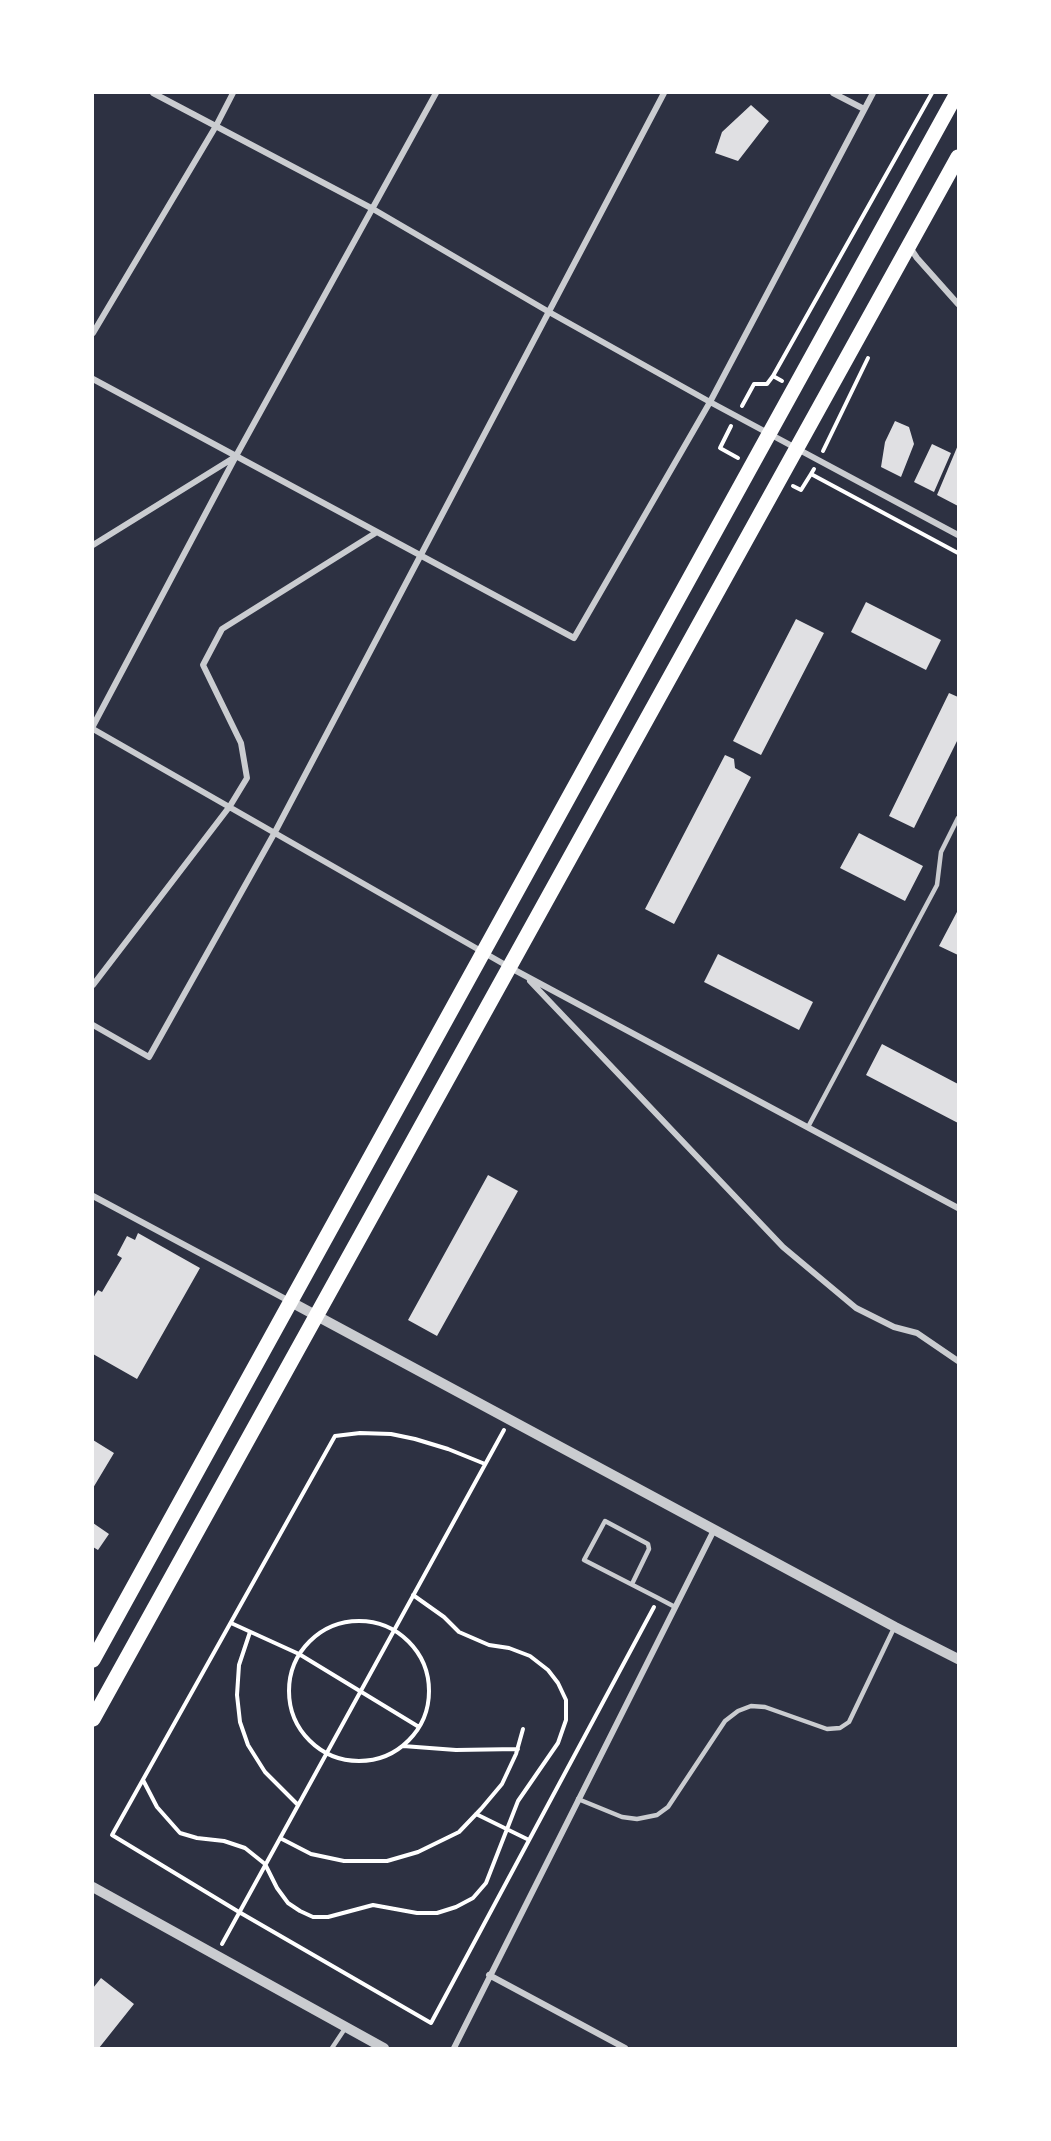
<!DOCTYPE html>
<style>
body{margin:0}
#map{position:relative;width:1051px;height:2141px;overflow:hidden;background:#2d3142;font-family:"Exo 2",sans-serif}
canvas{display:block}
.frame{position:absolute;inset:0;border:94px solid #fff;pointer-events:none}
</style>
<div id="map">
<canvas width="1051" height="2141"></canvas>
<div class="frame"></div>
</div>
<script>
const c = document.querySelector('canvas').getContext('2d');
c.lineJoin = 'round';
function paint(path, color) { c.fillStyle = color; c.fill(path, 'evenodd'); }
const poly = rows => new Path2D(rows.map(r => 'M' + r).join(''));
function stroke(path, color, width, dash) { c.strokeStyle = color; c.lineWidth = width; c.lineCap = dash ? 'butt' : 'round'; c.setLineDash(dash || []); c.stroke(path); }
const building = poly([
 [751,105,769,121,738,161,715,153,722,132],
 [895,421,909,427,914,444,901,477,881,467,885,442],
 [932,444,951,453,934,492,914,482],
 [958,445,958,506,937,495],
 [866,602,941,640,926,670,851,632],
 [796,619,824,633,761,755,733,741],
 [949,693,958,697,958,739,914,828,889,816],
 [725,755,734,759,735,768,751,777,674,924,645,909],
 [859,833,923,866,905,901,840,868],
 [958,910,958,955,939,946],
 [718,954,813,1002,799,1030,704,982],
 [882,1044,958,1084,958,1123,866,1075],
 [488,1175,518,1191,437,1336,408,1320],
 [138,1233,200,1268,137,1379,93,1354,93,1298,98,1290,102,1292,122,1258,117,1255,127,1236,135,1240],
 [93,1440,114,1453,93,1488],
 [93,1523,109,1534,98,1550,93,1547],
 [101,1978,134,2004,99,2048,93,2048,93,1988]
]);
const path = poly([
 [773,376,932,93],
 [742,406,754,384,767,384,773,376,782,381],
 [731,426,720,448,738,458],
 [823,451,868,358],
 [814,469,811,474,958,553],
 [793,486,801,490,811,474],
 [485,1464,448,1449,415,1439,391,1434,360,1433,335,1436,112,1835,239,1912,431,2023,654,1607],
 '289 1691a70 70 0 1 1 140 0a70 70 0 1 1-140 0Z',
 [231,1623,299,1654,419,1727],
 [250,1632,239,1665,237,1695,240,1722,248,1745,265,1772,298,1805],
 [403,1746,456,1750,518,1749],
 [143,1780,157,1807,180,1833,197,1838,224,1841,245,1848,265,1864,277,1888,288,1903,300,1911,313,1917,328,1917,373,1905,417,1913,437,1913,456,1907,473,1898,486,1883,518,1801,558,1743,566,1720,566,1700,558,1683,548,1670,530,1656,509,1648,489,1645,459,1632,444,1617,413,1595],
 [476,1814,529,1840],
 [280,1838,311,1854,344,1861,387,1861,418,1852,459,1832,481,1809,502,1784,516,1754,523,1729],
 [222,1944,504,1430]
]);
const service = poly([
 [808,1127,937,885,941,852,958,818],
 [632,1584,649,1549,648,1544,605,1521,584,1560,658,1598,675,1607],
 [578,1799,622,1817,637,1819,657,1815,668,1807,725,1721,738,1711,751,1706,765,1707,827,1729,840,1728,849,1722,894,1628],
 [332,2048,346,2027]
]);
const minor = poly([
 [153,93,373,209,549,312,710,402,958,535],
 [833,93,864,109],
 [909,246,917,258,958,304],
 [93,333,216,126,233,93],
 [93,379,574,638,710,402,873,93],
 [93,545,235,457],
 [93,726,236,456,436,93],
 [93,729,509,967,958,1208],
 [530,981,783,1247,856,1308,894,1327,917,1333,958,1361],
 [93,985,230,806,247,778,241,743,203,665,222,629,377,532],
 [93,1025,149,1057,275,832,664,93],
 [93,1196,291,1302],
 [489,1975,625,2048],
 [454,2048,714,1530]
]);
const tertiary = poly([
 [291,1302,895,1627,958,1659],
 [93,1887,384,2048]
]);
const primary = poly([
 [93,1660,957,93],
 [93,1719,958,157]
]);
paint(building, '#e0e0e3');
stroke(path, '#fff', 4);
stroke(service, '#caccd0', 4.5);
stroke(minor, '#caccd0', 6);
stroke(tertiary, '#caccd0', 10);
stroke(primary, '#fff', 15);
</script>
